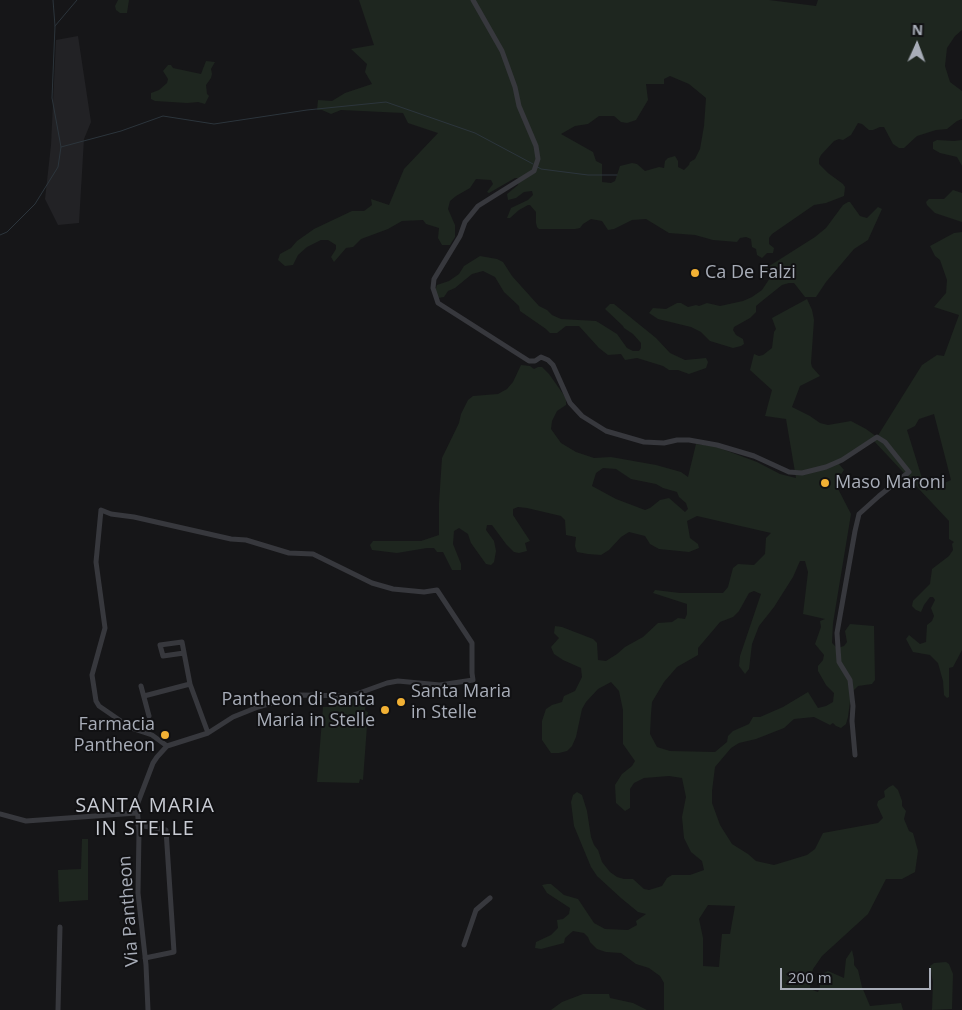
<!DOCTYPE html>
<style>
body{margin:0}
#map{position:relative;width:962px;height:1010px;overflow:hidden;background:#161618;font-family:"Open Sans",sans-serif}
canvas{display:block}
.north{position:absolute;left:892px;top:20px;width:50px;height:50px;-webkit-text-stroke:4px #111113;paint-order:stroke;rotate:2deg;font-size:14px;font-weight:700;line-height:20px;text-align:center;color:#a8adb8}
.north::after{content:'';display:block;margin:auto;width:18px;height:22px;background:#a8adb8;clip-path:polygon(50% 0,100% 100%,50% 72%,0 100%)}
.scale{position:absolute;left:780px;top:968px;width:151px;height:22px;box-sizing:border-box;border:2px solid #a8adb8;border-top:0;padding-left:6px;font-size:15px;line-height:18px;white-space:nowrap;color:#a8adb8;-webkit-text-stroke:4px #111113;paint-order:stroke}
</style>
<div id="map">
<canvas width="962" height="1010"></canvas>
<div class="north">N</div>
<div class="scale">200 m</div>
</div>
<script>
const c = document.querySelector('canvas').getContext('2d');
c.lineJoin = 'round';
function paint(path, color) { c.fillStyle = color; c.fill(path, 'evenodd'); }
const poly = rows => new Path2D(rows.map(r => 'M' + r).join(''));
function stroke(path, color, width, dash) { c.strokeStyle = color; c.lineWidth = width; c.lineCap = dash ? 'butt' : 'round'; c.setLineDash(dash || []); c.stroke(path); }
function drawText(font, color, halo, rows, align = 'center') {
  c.font = font + ' "Open Sans",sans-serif'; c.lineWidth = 4; c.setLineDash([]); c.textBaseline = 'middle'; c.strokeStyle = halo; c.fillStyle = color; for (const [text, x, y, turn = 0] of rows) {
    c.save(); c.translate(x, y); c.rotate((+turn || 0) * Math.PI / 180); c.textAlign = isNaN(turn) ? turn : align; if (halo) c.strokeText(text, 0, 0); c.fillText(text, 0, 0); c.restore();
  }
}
const built = poly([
 [78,36,91,122,84,139,79,223,58,225,45,199,51,145,56,40]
]);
const green = poly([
 [118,0,129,0,127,13,120,13,116,10,115,6],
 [359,0,769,0,816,6,818,0,962,0,962,30,955,36,947,48,945,66,950,82,962,91,962,119,957,121,947,129,936,130,917,136,904,148,899,148,893,144,884,127,880,127,873,130,869,130,862,124,858,123,851,135,843,140,839,139,834,141,821,155,819,159,819,164,828,173,843,184,845,187,844,196,826,203,814,205,772,234,769,238,769,244,774,248,773,253,767,253,762,258,757,255,756,249,752,247,751,239,746,237,740,238,737,242,713,240,695,235,669,233,646,219,632,220,614,229,608,230,602,221,591,219,583,224,580,228,575,229,539,229,537,227,536,223,536,212,530,205,528,205,519,210,510,218,507,218,511,208,528,200,533,195,532,191,524,192,516,198,508,200,507,194,518,185,519,178,515,178,489,193,487,192,493,184,491,180,476,179,470,188,456,196,450,201,448,209,455,225,455,237,450,245,442,245,438,238,439,228,426,224,423,220,402,221,388,229,361,239,353,247,346,248,334,262,331,257,336,249,336,245,328,240,321,240,307,247,298,255,293,265,285,266,278,260,280,254,291,248,297,241,314,229,352,211,364,211,372,205,371,199,389,205,404,169,438,133,408,123,403,113,341,110,331,114,322,110,317,110,318,100,332,101,345,93,372,84,365,72,367,64,351,49,374,45],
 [670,76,689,84,706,98,704,126,700,149,695,159,690,162,689,165,684,170,678,167,678,161,675,156,668,158,665,161,664,168,659,167,645,171,637,164,632,163,620,166,615,181,611,183,602,182,602,164,596,161,593,152,561,134,575,126,588,124,599,116,614,116,621,122,627,123,636,120,648,100,646,84,664,84,664,79],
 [206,61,215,62,211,69,212,74,211,78,206,85,207,94,209,96,205,104,198,102,187,103,155,101,151,99,151,93,159,90,167,83,168,79,163,71,168,65,171,65,173,68,201,74],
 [937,140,954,141,962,140,962,166,957,157,940,153,933,149,933,142],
 [953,190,962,193,962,222,935,213,927,205,926,202,929,199,944,199],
 [848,202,850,202,860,216,867,218,878,207,882,209,868,240,854,249,826,282,816,297,805,297,794,283,789,283,782,285,762,301,756,306,756,312,750,318,734,327,733,330,736,335,743,339,744,344,741,346,733,348,710,341,701,332,691,327,658,319,649,313,653,308,666,309,677,303,681,303,688,307,696,305,699,306,707,303,720,306,743,301,752,297,762,290,770,278,787,272,786,269,782,269,765,272,763,270,815,237,826,228,843,205],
 [962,232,962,650,953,667,949,668,949,697,947,698,944,695,943,681,938,663,930,655,913,652,906,639,909,635,920,644,926,642,927,625,932,621,934,616,931,608,935,600,933,597,930,597,924,605,921,612,916,610,912,606,913,601,930,584,932,569,949,556,953,550,952,544,954,542,949,539,949,521,873,440,839,464,844,470,835,483,851,514,833,623,832,643,837,648,844,646,847,642,845,631,850,624,874,626,875,680,872,684,858,686,853,691,850,702,848,717,846,724,841,728,836,726,833,723,830,725,814,717,794,719,784,728,756,739,739,743,731,748,715,767,712,791,712,803,720,825,732,844,748,854,756,861,774,865,807,855,815,849,823,833,878,823,883,818,877,805,878,801,885,797,884,791,889,787,893,785,898,790,902,801,902,806,906,811,904,819,909,831,913,833,918,851,915,872,902,879,886,879,868,914,822,956,813,969,810,979,810,989,818,992,820,987,820,975,828,971,844,978,846,959,852,950,854,959,854,965,858,970,862,987,870,1006,901,1003,903,1010,664,1010,664,983,660,976,649,968,636,964,621,953,606,952,597,949,590,942,588,937,584,933,573,931,565,938,564,943,541,949,535,948,536,942,551,935,558,928,557,920,563,919,569,914,570,908,547,893,542,885,547,884,551,884,564,895,578,899,594,923,605,929,628,930,637,925,636,921,646,914,638,912,621,898,597,876,591,867,574,826,571,802,573,795,577,792,582,795,587,811,591,837,594,845,598,850,602,862,610,872,617,877,624,879,633,879,644,889,649,890,662,886,667,878,672,875,690,875,704,870,702,861,691,852,684,838,682,817,686,797,682,778,669,776,644,778,634,783,630,789,630,808,625,811,616,803,615,785,622,774,632,766,635,761,623,744,623,710,619,691,611,682,598,689,586,702,582,709,576,737,572,746,567,751,559,753,551,753,542,740,542,721,546,709,552,705,562,702,564,696,575,691,582,677,581,668,563,660,554,654,551,647,559,638,554,633,555,626,562,627,593,639,597,643,598,660,606,661,617,654,625,647,643,637,658,623,672,622,678,618,685,619,687,614,687,604,653,593,655,590,680,593,723,593,728,587,733,568,738,564,754,565,765,554,766,538,771,533,697,516,687,521,690,538,698,544,699,548,689,552,659,549,650,544,645,536,629,532,621,537,609,550,601,555,588,554,577,552,575,546,576,537,566,535,565,520,561,516,527,508,518,507,513,509,513,515,530,541,525,543,527,551,519,553,514,552,506,544,492,525,487,525,486,530,494,541,496,551,494,562,491,565,486,564,471,543,468,534,459,528,454,531,453,544,461,564,461,570,452,570,443,552,437,552,434,548,427,548,397,553,372,550,370,545,373,541,421,541,439,535,439,503,442,458,459,423,461,414,468,400,473,396,498,394,507,389,513,382,521,365,530,366,534,369,538,367,542,367,549,374,566,398,566,405,557,411,552,421,551,429,561,443,576,452,594,458,611,457,656,465,681,472,688,477,696,444,714,446,757,462,780,474,796,478,786,419,765,416,772,390,750,370,754,354,759,356,763,355,772,348,774,332,776,329,772,318,807,299,812,310,814,320,811,363,812,367,820,376,800,386,792,407,810,416,820,423,828,425,851,421,866,429,877,437,922,365,937,355,944,356,959,315,934,307,946,293,947,280,940,260,935,256,930,246,954,233],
 [934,414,951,480,926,491,907,430,915,426,919,419],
 [603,468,616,469,631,479,656,484,663,488,677,492,679,497,686,503,688,509,685,512,669,498,660,500,650,508,645,510,616,499,592,486,596,473],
 [800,561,805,561,808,572,803,614,825,619,820,621,821,627,815,644,824,655,823,660,818,666,818,671,826,685,834,693,833,702,826,706,818,708,808,692,783,707,760,717,753,717,749,724,733,731,728,736,727,742,715,752,670,751,657,747,650,734,651,714,652,702,664,682,677,667,698,655,698,648,715,628,720,622,733,617,739,611,749,593,754,591,761,594,740,656,739,666,745,674,749,669,752,644,759,626,774,607,793,577],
 [708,905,735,906,730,934,722,934,719,967,703,966,703,938,699,919],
 [480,256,497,259,503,262,512,276,539,306,547,310,552,315,561,319,596,321,601,324,617,334,627,348,633,351,639,351,641,348,641,343,633,334,624,328,623,326,605,309,610,304,614,304,656,338,670,353,685,360,706,358,708,362,706,368,689,374,678,370,669,370,663,366,637,358,625,360,621,354,608,355,599,348,579,326,566,326,557,333,550,333,546,329,520,311,519,306,504,292,495,277,483,271,472,274,455,288,448,291,444,297,438,298,435,291,437,285,449,281,459,274,464,266],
 [337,696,366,700,365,711,368,712,363,780,360,779,359,783,317,782,323,707,336,707],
 [82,839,88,839,88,900,59,902,58,870,81,869],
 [946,962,949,964,953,974,952,1009,932,1010,933,982,930,966,934,963],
 [583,994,609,994,610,998,633,1003,647,1010,551,1010,562,1002]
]);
const stream = poly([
 [55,26,77,0],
 [61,147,121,131,163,116,214,124,307,110,386,102,475,133,533,164],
 [536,166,541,169,588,175,617,175],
 [0,235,7,232,35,204,58,167,61,147,52,98,55,26,53,0]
]);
const minor = poly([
 [473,0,502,51,515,87,519,106,536,146,538,159,534,171,478,206,465,222,460,236,434,279,433,288,438,303,529,361,535,361,541,357,548,360,553,365,570,403,582,416,606,431,644,442,664,443,677,440,689,440,717,445,754,456,789,472,802,473,826,467,842,460,877,437,885,442,909,472,879,496,859,514,855,531,837,633,839,662,850,680,853,706,852,721,855,755],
 [184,653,163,656,160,645,182,642,190,684,208,733],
 [141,686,149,716],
 [144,696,190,684],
 [0,814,26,821,137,813],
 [138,825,166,830,174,952,145,958],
 [464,945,476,910,490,898],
 [58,1010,60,927],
 [148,1010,146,965,138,893,139,832,137,805,153,763,157,757,167,746,208,733,233,717,258,707,301,695,351,696,387,683,398,681,440,685,473,680,472,673,472,643,437,590,424,592,393,589,372,583,313,554,289,553,246,540,231,539,134,517,111,514,101,510,96,562,105,628,92,675,96,701,99,706,131,728,152,735,167,746]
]);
const markers = [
 [695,273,5,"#f2b134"],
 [825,483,5,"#f2b134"],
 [401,702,5,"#f2b134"],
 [385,710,5,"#f2b134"],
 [165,735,5,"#f2b134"]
];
const poiNames = [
 ["Ca De Falzi",705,273],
 ["Maso Maroni",835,483],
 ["Santa Maria",411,692],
 ["in Stelle",411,713],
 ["Pantheon di Santa",375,700,"right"],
 ["Maria in Stelle",375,721,"right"],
 ["Farmacia",155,725,"right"],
 ["Pantheon",155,746,"right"]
];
const streetNames = [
 ["Via Pantheon",129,911,-94]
];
const quarterNames = [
 ["SANTA MARIA",145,806],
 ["IN STELLE",145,829]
];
paint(built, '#222225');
paint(green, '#1e261f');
stroke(stream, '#2c353c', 1);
stroke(minor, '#37383d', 5);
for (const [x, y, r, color] of markers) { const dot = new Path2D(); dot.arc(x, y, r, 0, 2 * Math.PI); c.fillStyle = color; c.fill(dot); stroke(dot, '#111113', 2); }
drawText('18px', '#a8adb8', '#111113', poiNames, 'left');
drawText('18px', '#a8adb8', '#111113', streetNames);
c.letterSpacing = '1px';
drawText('20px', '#c9ccd4', '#111113', quarterNames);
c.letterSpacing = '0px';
</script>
